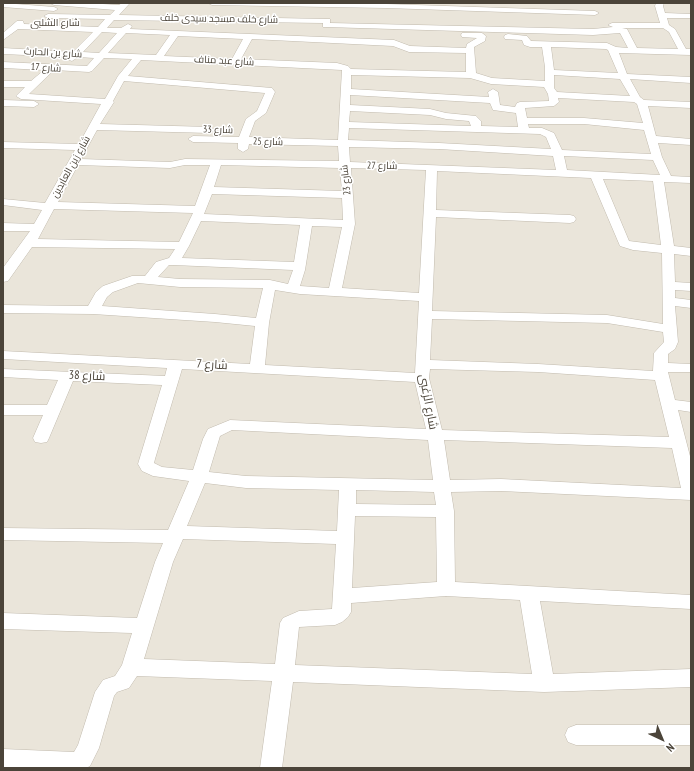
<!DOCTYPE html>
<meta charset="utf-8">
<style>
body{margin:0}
#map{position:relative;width:694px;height:771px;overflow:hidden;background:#f6f3ec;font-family:"PT Sans Narrow",sans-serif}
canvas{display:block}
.frame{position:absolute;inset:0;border:4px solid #4b4439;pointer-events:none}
.north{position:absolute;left:642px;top:719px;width:40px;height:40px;-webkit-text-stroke:3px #fff;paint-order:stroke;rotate:136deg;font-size:11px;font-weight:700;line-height:16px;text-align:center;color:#4b4439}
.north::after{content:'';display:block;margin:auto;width:14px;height:18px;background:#4b4439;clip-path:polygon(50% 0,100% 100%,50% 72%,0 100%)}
</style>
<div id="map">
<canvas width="694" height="771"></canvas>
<div class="frame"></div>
<div class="north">N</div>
</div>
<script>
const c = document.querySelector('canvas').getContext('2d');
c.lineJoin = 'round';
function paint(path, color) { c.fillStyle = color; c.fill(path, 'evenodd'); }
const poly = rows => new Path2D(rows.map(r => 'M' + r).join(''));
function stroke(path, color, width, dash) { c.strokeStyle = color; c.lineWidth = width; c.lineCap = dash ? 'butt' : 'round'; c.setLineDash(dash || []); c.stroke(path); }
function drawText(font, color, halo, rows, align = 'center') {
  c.font = font + ' "PT Sans Narrow",Cairo,sans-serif'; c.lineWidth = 3; c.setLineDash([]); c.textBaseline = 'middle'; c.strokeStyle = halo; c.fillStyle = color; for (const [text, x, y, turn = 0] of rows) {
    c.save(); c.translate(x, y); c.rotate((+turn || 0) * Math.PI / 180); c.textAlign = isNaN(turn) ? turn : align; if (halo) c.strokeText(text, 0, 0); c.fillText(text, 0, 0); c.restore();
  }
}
const residential = poly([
 [3,3,691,3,691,768,3,768]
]);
const street = poly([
 [3,3,54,7,58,9,54,11,3,7,3,3],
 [50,3,86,3,119,5,122,3,130,3,119,15,327,19,330,19,330,23,593,29,613,27,608,25,612,23,660,23,655,6,656,3,664,3,663,6,665,13,691,14,691,18,667,18,669,25,675,29,686,49,691,49,691,55,619,53,627,74,691,77,691,83,630,79,640,97,644,100,691,102,691,108,648,106,656,136,691,139,691,145,658,143,662,157,671,176,691,177,691,183,664,182,674,246,691,248,691,256,674,254,675,282,691,283,691,291,675,290,675,298,691,300,691,308,675,306,678,342,675,349,668,354,668,363,691,364,691,372,668,372,675,400,691,402,691,412,678,410,691,460,691,500,501,491,451,492,454,511,455,582,691,595,691,609,540,601,553,674,691,669,691,687,544,692,293,682,282,768,260,768,272,681,137,676,129,688,117,692,114,696,99,748,90,766,86,768,3,768,3,749,74,752,78,745,95,692,103,680,115,676,122,665,132,633,3,629,3,613,137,618,155,562,163,543,3,540,3,528,168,530,189,481,153,476,142,471,138,464,162,385,73,381,49,438,47,442,41,443,35,442,33,438,43,415,3,415,3,405,47,405,58,380,3,377,3,369,165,376,167,368,3,359,3,351,250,364,255,326,215,322,93,314,3,313,3,305,88,306,96,292,103,286,132,276,145,276,156,262,169,258,175,249,32,247,8,281,3,282,3,268,30,231,3,231,3,223,34,224,42,210,3,205,3,199,45,203,75,150,3,148,3,142,79,144,101,104,21,99,16,96,25,87,3,87,3,81,31,81,44,70,3,68,3,62,87,66,94,58,78,57,72,61,69,60,69,57,3,54,3,48,73,52,93,32,18,29,3,40,3,33,17,21,23,21,24,24,98,27,105,19,48,18,44,16,48,14,110,15,115,10,54,5,50,3],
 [114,20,323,23,323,27,326,27,593,35,620,33,628,48,616,47,607,43,531,41,527,36,508,34,505,35,504,37,505,39,522,40,524,45,530,47,542,47,545,67,545,81,492,78,476,73,474,47,485,41,486,36,482,33,462,33,461,35,462,37,477,38,467,44,466,48,410,46,394,40,130,29,132,26,128,24,121,28,107,28,114,20],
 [622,28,663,28,669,32,678,49,637,48,627,29,622,28],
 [102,32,117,33,99,53,83,52,102,32],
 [126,33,170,35,156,55,108,53,126,33],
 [178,36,243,39,232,59,164,56,178,36],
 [252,39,393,46,409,52,466,53,466,72,351,69,348,66,337,63,241,59,252,39],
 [551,47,606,49,608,50,618,73,554,70,551,47],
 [104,58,132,59,118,76,105,99,29,94,54,70,89,72,92,71,104,58],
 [141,60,342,70,338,140,249,137,255,121,266,113,275,92,272,88,128,76,141,60],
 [351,75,470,78,491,84,544,87,548,94,549,101,520,102,517,103,515,107,500,105,498,92,493,89,488,92,489,97,351,89,351,75],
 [554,75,620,79,630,96,557,92,554,88,554,75],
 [124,81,265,93,257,111,246,119,239,137,193,136,188,139,193,142,238,143,238,149,243,152,248,149,249,144,338,146,339,161,185,159,170,162,81,159,97,130,210,133,215,130,210,127,100,124,114,102,113,101,124,81],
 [350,95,490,103,493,110,516,113,518,127,481,126,481,121,476,116,446,113,430,109,350,105,350,95],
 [558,98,634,102,637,104,643,123,584,118,527,118,525,108,554,106,559,102,558,98],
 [350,111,430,115,446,119,469,121,471,126,349,122,350,111],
 [528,124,584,124,644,130,651,154,562,150,554,133,542,128,529,128,528,124],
 [349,128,540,134,546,137,551,149,439,143,348,140,349,128],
 [349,147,439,149,553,156,556,170,350,162,349,147],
 [564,156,653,160,660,175,567,170,564,156],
 [78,165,170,168,185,165,210,165,195,206,58,202,78,165],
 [221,165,340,168,342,191,214,187,221,165],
 [351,168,426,170,419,293,342,288,355,224,351,168],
 [437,171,591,178,620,246,633,250,662,253,663,324,607,315,432,311,436,217,570,223,574,222,576,219,574,216,570,215,436,210,437,171],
 [603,179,653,181,661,245,629,241,603,179],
 [212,194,342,198,343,220,204,214,212,194],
 [54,209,193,213,179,242,38,239,54,209],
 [201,221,300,225,294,262,182,258,189,246,201,221],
 [312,226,342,227,329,288,300,286,305,270,312,226],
 [169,265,173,265,293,270,288,284,270,280,180,279,158,277,169,265],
 [138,283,180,287,263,288,256,318,215,314,102,306,107,297,113,292,138,283],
 [275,290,300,294,419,301,415,373,265,365,269,323,275,290],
 [432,319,607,323,663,332,664,342,654,353,653,371,538,364,430,360,432,319],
 [182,369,415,382,426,429,230,420,208,429,203,439,193,470,162,467,154,463,155,459,182,369],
 [430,369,538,372,655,380,669,437,442,430,429,378,430,369],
 [232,430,428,440,433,480,246,476,209,472,220,436,232,430],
 [444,440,672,448,681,488,501,479,450,480,444,440],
 [205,483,246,488,339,490,337,531,187,526,205,483],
 [356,490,434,492,436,505,356,504,356,490],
 [355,516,436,517,437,582,352,588,355,516],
 [183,539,336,544,332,609,299,611,283,618,280,623,275,664,144,659,173,562,183,539],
 [446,596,520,600,532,674,295,665,299,627,335,625,342,622,348,617,351,612,351,603,446,596],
 [208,3,386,4,595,11,599,13,595,15,386,8,212,5,208,3],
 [3,100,34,101,39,104,34,107,3,106,3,100],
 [576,725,691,725,691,745,576,745,568,742,565,735,568,728,576,725]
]);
const farStreetnames = [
 ["شارع خلف مسجد سيدى خلف",219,19,1],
 ["شارع الشلبى",55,23],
 ["شارع بن الحارث",53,53,3],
 ["شارع عبد مناف",224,61,3],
 ["شارع 17",46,68,4],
 ["شارع 33",218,130,2],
 ["شارع 25",268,142,2],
 ["شارع 27",382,166,1],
 ["شارع زين العابدين",71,167,-61],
 ["شارع 23",346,180,-96]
];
const streetNames = [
 ["شارع 7",212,365,3],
 ["شارع 38",87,376,3],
 ["شارع الزغبى",428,402,79]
];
paint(residential, '#eae5da');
stroke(street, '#c2bbae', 1);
paint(street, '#fff');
drawText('10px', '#4b4439', '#fff', farStreetnames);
drawText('12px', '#4b4439', '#fff', streetNames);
</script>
